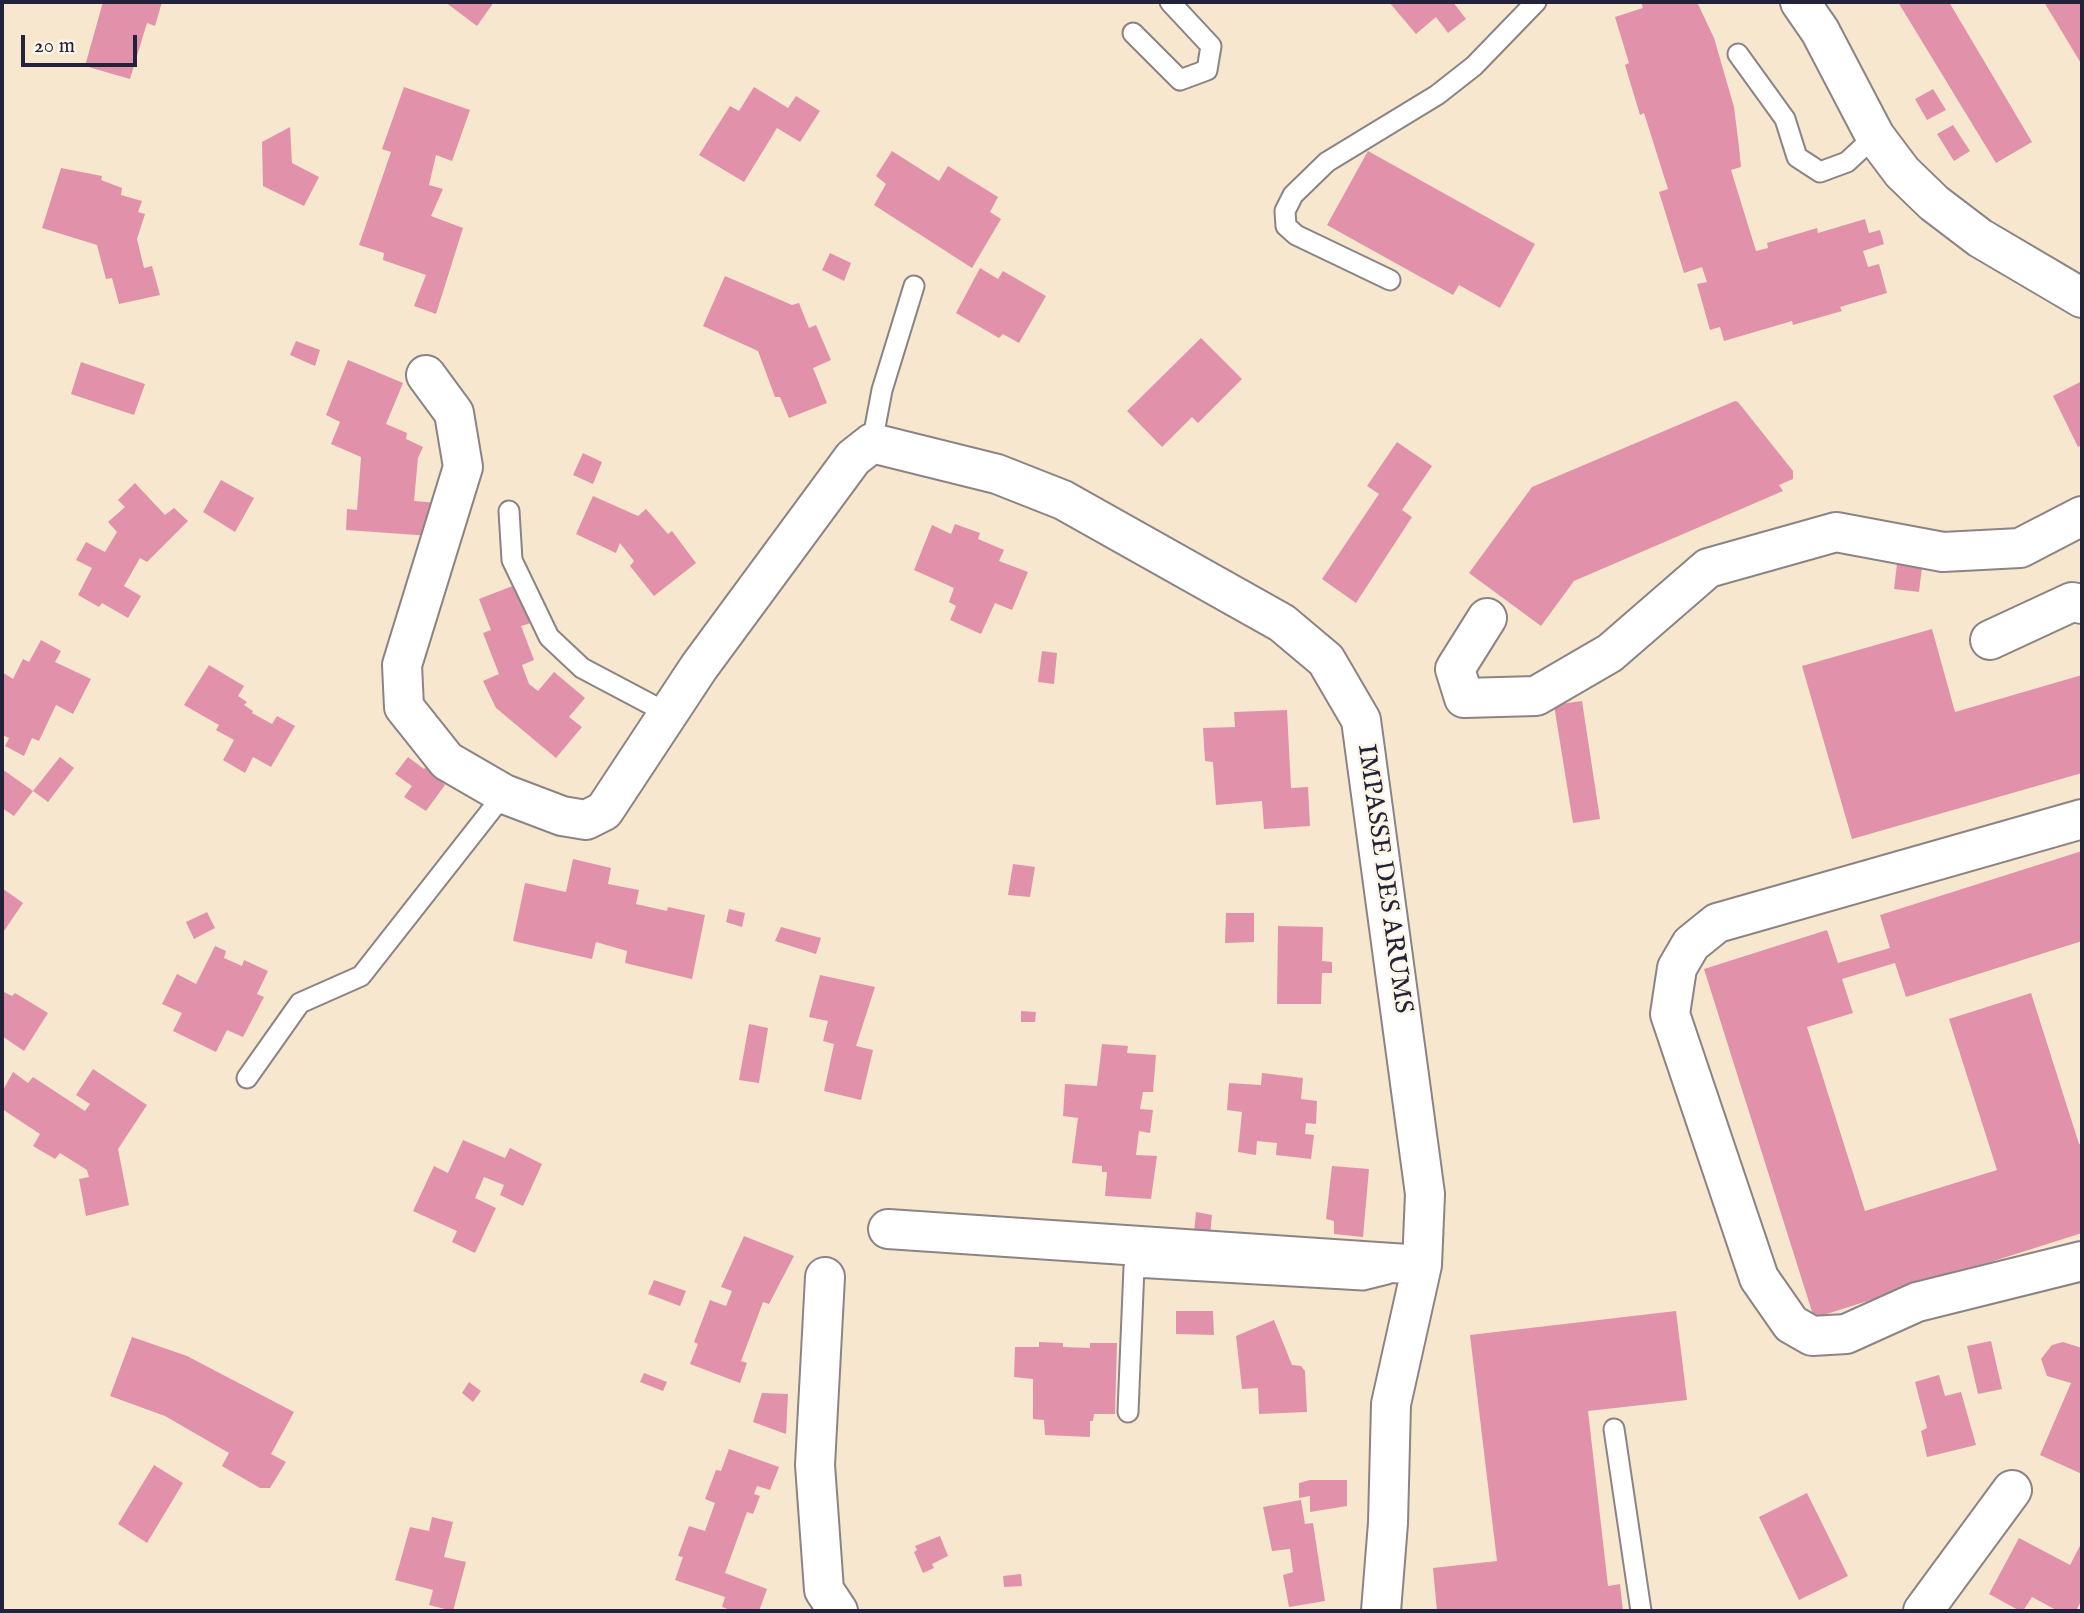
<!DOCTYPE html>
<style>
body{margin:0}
#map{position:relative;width:2084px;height:1613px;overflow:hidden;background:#f6e7ce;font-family:"IM FELL English",serif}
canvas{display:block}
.frame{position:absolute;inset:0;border:4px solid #22223b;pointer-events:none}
.scale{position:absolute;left:21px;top:35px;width:116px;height:32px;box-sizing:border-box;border:4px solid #22223b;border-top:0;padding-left:9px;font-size:21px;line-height:24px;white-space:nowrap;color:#22223b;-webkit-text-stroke:5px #fcf5e5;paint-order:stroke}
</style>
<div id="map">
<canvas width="2084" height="1613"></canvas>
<div class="frame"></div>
<div class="scale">20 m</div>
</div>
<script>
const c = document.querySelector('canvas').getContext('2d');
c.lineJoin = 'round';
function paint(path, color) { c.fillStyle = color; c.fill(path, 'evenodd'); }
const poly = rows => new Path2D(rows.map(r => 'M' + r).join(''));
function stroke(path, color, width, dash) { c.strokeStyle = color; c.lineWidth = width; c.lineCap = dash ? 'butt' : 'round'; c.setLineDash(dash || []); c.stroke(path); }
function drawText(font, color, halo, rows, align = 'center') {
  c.font = font + ' "IM FELL English",serif'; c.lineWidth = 5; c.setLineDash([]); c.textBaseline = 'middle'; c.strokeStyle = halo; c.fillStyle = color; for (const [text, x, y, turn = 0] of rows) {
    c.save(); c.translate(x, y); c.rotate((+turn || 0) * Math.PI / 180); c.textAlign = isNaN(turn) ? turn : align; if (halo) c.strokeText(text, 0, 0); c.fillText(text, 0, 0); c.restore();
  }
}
const building = poly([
 [103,2,162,2,155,26,147,23,130,79,85,66],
 [445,2,494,2,477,26],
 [1389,2,1453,2,1466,19,1448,33,1436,17,1416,34],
 [1641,2,1697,2,1714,38,1734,107,1739,147,1741,167,1731,170,1756,251,1768,248,1767,243,1817,228,1818,233,1865,219,1869,233,1880,230,1884,244,1863,251,1868,267,1879,264,1887,293,1840,307,1842,311,1793,325,1792,321,1724,341,1720,327,1710,330,1697,284,1707,282,1702,267,1684,273,1659,192,1668,189,1644,113,1640,115,1625,65,1629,63,1615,17,1643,8],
 [1898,2,1949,2,2032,142,1996,163],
 [2044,2,2082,2,2082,65],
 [404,87,470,110,452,161,436,155,429,185,443,189,431,216,463,228,436,314,414,306,426,275,383,260,384,253,359,245,391,152,382,149],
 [754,87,788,108,796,96,820,111,800,142,777,128,744,182,699,155,730,106,739,111],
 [1933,89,1946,110,1927,120,1915,99],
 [1953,125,1970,151,1954,161,1937,134],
 [290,127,292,163,319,177,304,206,263,186,262,142],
 [892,151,939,181,948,166,998,197,990,212,1001,219,972,268,874,205,886,184,876,176],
 [1368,151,1535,244,1500,308,1459,285,1453,295,1327,225],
 [61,168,102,176,101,180,122,188,121,195,142,201,138,212,145,214,137,239,144,268,152,266,160,295,119,304,112,278,106,279,97,245,42,228],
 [830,253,851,263,844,281,822,270],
 [980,268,998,279,1003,271,1046,296,1019,343,1003,334,999,338,956,313],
 [725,276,792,305,799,303,809,328,816,325,831,360,813,368,827,403,789,418,780,397,775,397,758,351,703,326],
 [1201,338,1242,379,1198,423,1192,417,1162,447,1127,411],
 [296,341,320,350,315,366,290,355],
 [348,360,403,383,386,424,407,433,406,439,423,447,418,458,414,501,438,503,431,536,346,530,347,509,357,510,361,457,331,444,340,422,326,415],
 [81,362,145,384,134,415,71,394],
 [2082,381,2082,445,2078,447,2053,396],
 [1735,401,1738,402,1793,471,1793,479,1779,485,1783,491,1574,581,1541,626,1469,573,1532,487],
 [1397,442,1432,466,1402,510,1412,517,1356,603,1322,579,1379,494,1367,486],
 [583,453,602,462,593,484,573,475],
 [221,480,254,498,235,532,203,512],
 [135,483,165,515,174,508,188,521,147,562,140,558,124,586,141,596,128,618,102,603,99,607,78,595,92,568,76,560,86,542,105,552,117,532,108,522,125,507,118,500],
 [593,496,638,516,646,509,668,534,672,531,696,563,654,596,630,566,634,561,620,543,616,553,576,534],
 [955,524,980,533,978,539,1004,550,999,561,1028,572,1012,610,995,603,981,634,950,620,956,606,949,602,954,588,914,570,932,525,951,534],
 [1897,564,1922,567,1919,592,1894,589],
 [515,585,531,623,521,626,534,660,522,665,529,684,538,691,554,672,585,698,569,717,582,727,556,758,496,708,483,681,499,674,483,633,491,630,479,599],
 [1932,629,1955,712,2082,675,2082,773,1852,839,1802,666],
 [41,640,61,651,55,662,91,679,73,714,56,705,39,741,32,738,24,756,5,746,9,738,2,735,2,672,13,679,23,659,29,662],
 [1042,651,1057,653,1054,684,1038,682],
 [209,665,244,686,238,696,247,702,244,705,253,711,252,713,272,724,277,716,295,726,271,767,253,757,245,773,223,760,234,740,216,730,219,725,184,705],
 [1582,701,1600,819,1573,823,1554,705],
 [1287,710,1291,788,1308,787,1310,826,1264,829,1262,801,1216,805,1213,762,1205,761,1203,728,1235,727,1234,712],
 [60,757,74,768,48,802,33,791,14,816,2,808,2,769,33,791],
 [408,757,424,769,426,767,445,785,426,811,404,797,412,786,395,774],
 [2082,851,2082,941,1906,997,1895,963,1842,979,1853,1013,1807,1027,1865,1211,1997,1170,1949,1019,2031,993,2079,1144,2082,1143,2082,1233,1814,1318,1704,969,1827,930,1838,963,1890,948,1880,915],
 [573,859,611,868,608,884,639,890,636,904,667,911,668,907,705,915,692,979,625,963,627,951,596,942,592,959,513,941,525,883,566,892],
 [1013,864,1035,867,1030,897,1008,895],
 [2,888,23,903,2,934],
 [729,909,745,913,742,927,726,922],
 [207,912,215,928,194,939,186,922],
 [1226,913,1254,913,1254,942,1225,943],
 [1278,926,1323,927,1322,961,1332,962,1332,973,1322,973,1321,1004,1277,1004],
 [781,927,821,938,816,954,775,941],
 [215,946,226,951,224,958,242,966,244,960,268,971,257,994,264,997,243,1037,227,1030,216,1052,173,1031,182,1013,162,1004,177,974,196,984],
 [820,975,875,987,856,1046,873,1050,861,1100,824,1091,834,1044,823,1041,828,1021,809,1017],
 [2,991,12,996,15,993,48,1013,24,1051,2,1036],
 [1021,1011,1036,1012,1035,1022,1021,1022],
 [749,1024,768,1028,759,1083,739,1080],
 [1102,1044,1128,1046,1127,1053,1156,1055,1153,1092,1143,1092,1140,1109,1153,1110,1150,1133,1139,1131,1136,1155,1157,1156,1151,1199,1105,1196,1107,1172,1102,1172,1102,1166,1072,1163,1078,1118,1063,1116,1065,1084,1097,1086],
 [93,1069,147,1105,118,1149,129,1205,86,1216,79,1179,89,1177,87,1170,60,1153,55,1159,33,1146,40,1134,2,1109,2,1092,13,1072,28,1083,33,1077,85,1111,90,1104,76,1095],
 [1262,1073,1303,1078,1301,1099,1317,1101,1316,1124,1306,1123,1305,1134,1314,1135,1311,1159,1276,1155,1277,1143,1257,1141,1256,1155,1238,1152,1242,1112,1227,1110,1229,1083,1261,1085],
 [463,1140,505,1158,510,1148,542,1164,523,1206,500,1195,504,1185,484,1177,475,1198,496,1208,475,1253,452,1242,457,1231,413,1211,434,1166,448,1173],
 [1332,1166,1369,1169,1363,1237,1334,1234,1334,1221,1326,1219],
 [1196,1212,1212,1215,1210,1235,1194,1233],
 [744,1236,794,1256,769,1304,763,1302,741,1361,747,1363,740,1383,690,1364,698,1344,694,1342,710,1300,726,1306,732,1291,721,1287],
 [654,1280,686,1291,680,1306,648,1294],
 [1176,1311,1213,1311,1214,1335,1176,1334],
 [1676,1311,1687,1400,1588,1411,1608,1586,1620,1584,1623,1611,1437,1611,1433,1568,1497,1561,1470,1335],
 [1274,1320,1292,1365,1301,1366,1305,1371,1307,1412,1259,1414,1258,1388,1242,1389,1236,1336],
 [132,1337,187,1356,294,1412,271,1454,286,1462,270,1488,260,1488,222,1466,229,1453,165,1416,110,1396],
 [1991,1341,2002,1389,1978,1394,1967,1346],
 [1039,1342,1063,1343,1063,1347,1090,1348,1090,1343,1117,1343,1115,1414,1094,1414,1093,1421,1090,1421,1090,1437,1045,1435,1044,1420,1033,1419,1033,1379,1014,1377,1015,1347,1039,1347],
 [2063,1342,2082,1348,2082,1474,2040,1455,2071,1383,2047,1376,2041,1359,2052,1345],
 [644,1373,667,1382,663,1391,640,1382],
 [1939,1375,1945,1396,1961,1392,1976,1445,1927,1457,1921,1431,1927,1428,1915,1382],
 [469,1382,481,1391,473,1402,462,1393],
 [762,1393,788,1394,786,1434,753,1422],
 [729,1449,779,1467,770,1490,757,1486,754,1494,760,1496,753,1514,747,1512,725,1573,767,1589,759,1611,733,1611,722,1607,725,1597,675,1580,683,1557,678,1556,689,1526,705,1531,715,1503,705,1499,716,1470,721,1471],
 [154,1465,183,1483,147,1543,118,1524],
 [1310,1480,1347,1480,1347,1506,1310,1512,1310,1496,1299,1498,1299,1483],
 [1807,1493,1848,1576,1799,1600,1759,1517],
 [1301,1500,1305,1524,1313,1523,1325,1601,1289,1607,1283,1575,1293,1572,1290,1549,1272,1551,1263,1507],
 [432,1517,453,1522,444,1557,466,1562,453,1611,429,1605,433,1590,395,1580,410,1527,429,1531],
 [940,1536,948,1556,932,1564,934,1568,923,1573,914,1552,917,1550,915,1546],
 [2019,1538,2070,1565,2082,1542,2082,1599,2076,1611,2058,1611,2032,1597,2023,1611,2020,1611,1989,1594],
 [1021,1574,1022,1586,1004,1587,1003,1576]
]);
const service = poly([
 [1133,33,1180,80,1207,70,1211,46,1170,2],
 [1738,54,1785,119,1797,157,1820,172,1847,162,1875,136],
 [1390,280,1296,235,1286,226,1285,211,1293,195,1327,162,1437,95,1474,66,1536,2],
 [872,443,882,390,914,286],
 [509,511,512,560,549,637,582,668,669,714],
 [247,1078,300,1003,361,976,504,794],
 [1128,1412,1134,1267,1363,1280,1387,1274],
 [1614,1429,1641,1611]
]);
const minor = poly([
 [1800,2,1820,31,1875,136,1902,172,1934,203,1980,238,2082,298],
 [426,375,454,413,463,467,402,665,404,707,447,761,504,794,562,816,586,820,604,811,699,667,853,458,872,443,997,474,1063,500,1282,623,1326,660,1361,720,1425,1194,1422,1265,1391,1404,1388,1523,1381,1611],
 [1487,618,1455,669,1464,698,1536,696,1610,653,1708,568,1836,532,1943,552,2020,548,2082,516],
 [1990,640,2072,602,2082,604],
 [2082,819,1717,923,1691,944,1677,968,1670,1014,1759,1278,1791,1324,1812,1336,1846,1334,1917,1302,2082,1261],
 [888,1229,1422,1265],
 [825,1277,815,1465,824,1590,838,1611],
 [1923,1611,2012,1490]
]);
const streetNames = [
 ["IMPASSE DES ARUMS",1383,879,82]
];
paint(building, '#e192aa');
stroke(service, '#8c8484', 23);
stroke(minor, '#8c8484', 42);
stroke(service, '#fff', 19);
stroke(minor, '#fff', 38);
drawText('26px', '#22223b', '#fcf5e5', streetNames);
</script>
